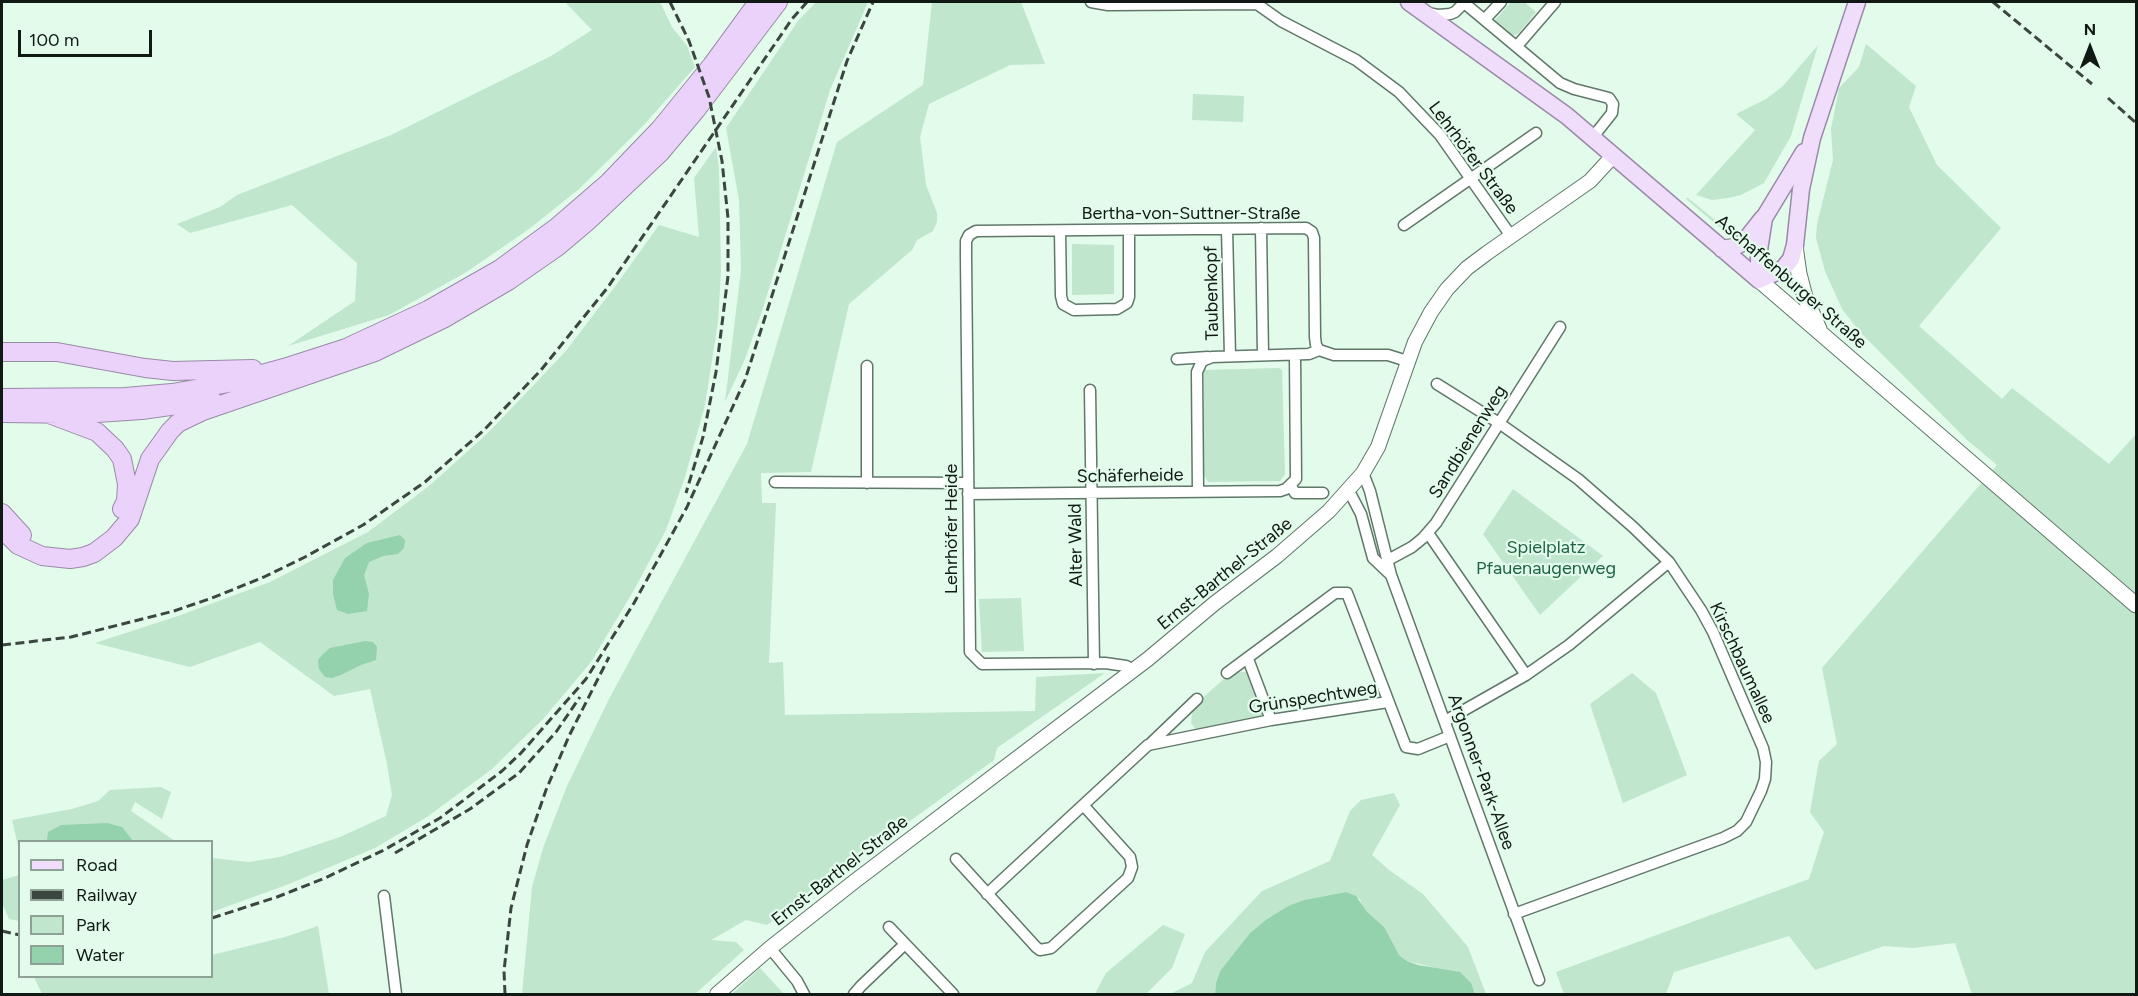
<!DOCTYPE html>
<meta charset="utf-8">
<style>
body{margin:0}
#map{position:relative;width:2138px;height:996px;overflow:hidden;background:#e2fbeb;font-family:Figtree,sans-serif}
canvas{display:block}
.frame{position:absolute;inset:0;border:3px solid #101914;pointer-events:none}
.legend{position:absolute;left:18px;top:840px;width:195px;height:138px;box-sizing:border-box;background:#e2fbeb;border:2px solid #8ea195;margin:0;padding:8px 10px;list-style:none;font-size:18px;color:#101914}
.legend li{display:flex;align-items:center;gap:12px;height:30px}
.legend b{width:30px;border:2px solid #8ea195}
.north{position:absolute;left:2060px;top:18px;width:60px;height:60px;-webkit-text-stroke:4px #e2fbeb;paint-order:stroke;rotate:0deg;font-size:16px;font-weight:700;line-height:24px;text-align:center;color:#101914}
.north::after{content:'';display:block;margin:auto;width:21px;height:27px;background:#101914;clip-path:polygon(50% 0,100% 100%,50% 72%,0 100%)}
.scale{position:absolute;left:18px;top:30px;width:134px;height:27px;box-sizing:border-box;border:3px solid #101914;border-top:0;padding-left:8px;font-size:18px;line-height:21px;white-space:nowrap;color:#101914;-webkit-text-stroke:4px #e2fbeb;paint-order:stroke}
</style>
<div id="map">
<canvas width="2138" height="996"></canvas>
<div class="frame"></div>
<ul class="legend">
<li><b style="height:8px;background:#efddfb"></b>Road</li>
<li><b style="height:8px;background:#3a463f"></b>Railway</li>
<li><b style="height:16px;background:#c0e6ce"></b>Park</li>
<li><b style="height:16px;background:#94d2ad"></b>Water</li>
</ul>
<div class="north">N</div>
<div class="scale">100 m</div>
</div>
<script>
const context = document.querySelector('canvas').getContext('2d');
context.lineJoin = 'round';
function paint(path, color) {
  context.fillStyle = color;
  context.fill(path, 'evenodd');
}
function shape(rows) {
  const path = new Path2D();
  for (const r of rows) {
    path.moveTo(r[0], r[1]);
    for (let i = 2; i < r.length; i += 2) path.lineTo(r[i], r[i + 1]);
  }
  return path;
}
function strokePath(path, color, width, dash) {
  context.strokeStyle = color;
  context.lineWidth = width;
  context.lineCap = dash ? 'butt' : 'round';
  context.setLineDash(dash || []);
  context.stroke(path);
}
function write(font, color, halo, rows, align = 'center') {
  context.font = font + ' Figtree,sans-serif';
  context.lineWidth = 4.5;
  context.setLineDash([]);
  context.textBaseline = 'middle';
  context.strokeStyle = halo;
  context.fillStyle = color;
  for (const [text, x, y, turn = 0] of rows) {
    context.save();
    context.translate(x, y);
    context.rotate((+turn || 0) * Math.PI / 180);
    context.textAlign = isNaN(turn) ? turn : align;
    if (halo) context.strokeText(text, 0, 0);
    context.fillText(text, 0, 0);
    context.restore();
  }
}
const green = shape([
 [565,2,660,2,672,27,687,46,695,67,643,126,579,189,529,229,465,273,389,315,288,346,355,301,357,263,292,205,190,233,177,224,220,207,237,195,391,135,551,56,592,30],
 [816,2,868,2,830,90,762,311,745,359,725,402,741,270,739,200,726,128,798,21],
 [932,2,1021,2,1045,64,1010,65,929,104,920,137,926,185,937,213,937,222,933,231,917,240,912,250,849,304,811,472,761,473,762,503,776,503,769,663,783,662,785,715,1035,711,1036,677,1105,673,997,748,994,760,767,925,746,920,711,940,736,942,744,950,695,994,522,994,532,887,543,848,567,786,610,697,747,444,837,142,923,85],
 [1511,2,1524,2,1536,12,1519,33,1515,35,1511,35,1494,21],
 [1866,44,1916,86,1909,107,1937,165,2001,228,1919,326,2002,399,2012,388,2109,464,2136,434,2136,994,1972,994,1955,943,1913,948,1884,946,1815,970,1789,936,1674,972,1666,994,1564,994,1556,972,1809,879,1824,832,1810,812,1819,761,1837,744,1822,668,1997,465,1967,440,1860,332,1842,309,1825,271,1816,238,1817,224,1833,160,1831,129,1839,88,1859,67],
 [1818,45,1791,136,1764,183,1741,195,1728,198,1712,200,1696,195,1755,130,1736,114,1766,99,1783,86],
 [1193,94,1244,96,1243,122,1192,120],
 [716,147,719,169,721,271,718,322,705,405,685,477,666,530,634,590,591,662,544,718,492,769,427,817,375,848,289,884,212,912,212,858,249,862,280,857,340,837,386,816,392,795,387,764,370,689,334,696,260,642,190,667,95,643,178,616,270,582,368,532,429,486,489,432,565,352,614,288,659,225,699,237,694,178],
 [1685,198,1688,198,1736,237,1731,237],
 [1072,244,1114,245,1114,294,1072,295],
 [1279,368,1282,370,1285,474,1280,481,1208,482,1204,475,1204,370],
 [1513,489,1603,556,1540,615,1483,534],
 [1021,598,1024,651,982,652,979,599],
 [1232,672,1247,672,1263,715,1260,718,1200,731,1196,730,1191,723,1193,706],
 [1632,673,1656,693,1687,775,1623,803,1590,704],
 [161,787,171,792,162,819,135,802,131,811,175,841,20,842,19,850,12,820,72,809,98,801,110,790],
 [1394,793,1400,805,1372,855,1389,870,1423,894,1468,947,1486,994,1475,994,1475,991,1432,967,1407,961,1399,955,1362,906,1360,899,1346,892,1304,900,1288,906,1250,933,1220,971,1216,983,1215,994,1170,994,1192,983,1205,952,1262,891,1330,861,1350,811,1361,800],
 [19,875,20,875,19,921,9,919,2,903,2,880],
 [1163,925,1185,934,1172,968,1146,994,1095,994,1106,973],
 [318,926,329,994,42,994,34,977,212,976,212,955,285,937],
 [760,968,784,994,732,994]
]);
const water = shape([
 [400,535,405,540,404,548,398,554,383,556,369,562,364,575,369,594,367,611,348,614,337,610,333,594,333,580,345,558,367,543],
 [365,641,373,642,377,647,376,660,361,665,341,675,332,678,325,677,319,669,318,660,323,654,330,648],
 [107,823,122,827,133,841,47,841,48,832,61,825],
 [1346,892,1356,896,1367,912,1384,927,1399,955,1407,961,1418,965,1460,972,1471,983,1475,994,1215,994,1216,983,1220,971,1250,933,1266,920,1288,906,1304,900]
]);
const minor = shape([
 [1091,2,1108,5,1258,4],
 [1254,2,1281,21,1356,60,1399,92,1440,135,1511,236],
 [1463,2,1560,83,1574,89,1609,98,1613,104,1612,113,1593,137],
 [1427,13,1438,15,1450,14,1455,12,1465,2],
 [1485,19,1501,2],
 [1517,46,1555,2],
 [1404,225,1536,133],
 [1261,228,1263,355],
 [1227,229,1230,356],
 [1060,231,1061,296,1063,304,1074,310,1117,309,1127,303,1129,297,1129,230],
 [1177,359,1208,357],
 [867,366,867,483],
 [1437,384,1499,423,1578,479,1633,527,1669,562,1701,610,1713,632,1763,748,1766,762,1765,779,1761,791,1746,822,1737,831,1723,838,1514,914],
 [1090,390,1094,664],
 [1363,473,1370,491,1391,575,1539,980],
 [775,482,968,483],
 [1291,486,1295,493,1323,493],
 [1349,491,1361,514,1373,558,1391,575],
 [1198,492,1197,372,1202,361,1212,357,1309,354,1319,350],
 [968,494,1280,491,1286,489,1296,479,1295,355],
 [1428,533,1526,675],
 [1388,560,1412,547,1423,538,1436,523,1560,327],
 [1248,659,1271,720],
 [1134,670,1126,666,1105,663,982,664,970,652,966,257,966,241,969,235,976,231,1306,228,1312,232,1314,238,1315,337,1316,345,1319,350,1334,355,1388,355,1407,361],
 [1227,673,1335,593,1347,593,1406,747,1418,749,1450,736],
 [1445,721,1526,675,1569,645,1669,562],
 [1149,745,1197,699],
 [956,859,1036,947,1040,950,1051,948,1128,878,1132,867,1130,857,1084,806],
 [987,894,1148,745,1271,720,1388,702],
 [384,896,396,994],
 [889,927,953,994],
 [770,948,797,981,804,994],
 [854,994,861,986,905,944]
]);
const tertiary = shape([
 [717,994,770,948,855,881,1148,659,1215,603,1277,556,1329,511,1363,473,1378,447,1415,342,1431,312,1447,289,1467,268,1487,253,1590,181,1613,156]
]);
const secondary = shape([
 [1795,246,1799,274,1805,297,1819,329],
 [1759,280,2136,605]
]);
const primary = shape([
 [1409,2,1567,116,1759,280],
 [1722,249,1734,247,1744,242,1763,218],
 [1759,280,1783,269,1791,259,1795,245,1801,189,1812,138,1857,2],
 [1759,280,1759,250,1764,218,1804,152]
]);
const trunk = shape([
 [2,352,57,352,145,368,173,371,253,369],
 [2,398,125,397,172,393,229,383,284,368,346,348,428,310,500,269,557,227,609,182,660,129,712,65,758,2],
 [2,413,82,414,142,410,212,400],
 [49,414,97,432,115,449,122,459,127,484,126,501,122,509],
 [2,513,22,535],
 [2,529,18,545,42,556,70,559,83,557,94,553,114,538,130,519,150,459,170,431,178,423,203,411,375,352,443,319,508,281,557,247,589,220,660,153,696,110,778,2]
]);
const rail = shape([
 [670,2,689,41,709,97,722,161,728,218,728,276,716,372,703,437,686,493],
 [1993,2,2092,84],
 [2108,98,2136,123],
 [2,645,71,637,174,611,212,598,264,577,305,557,363,525,425,482,484,430,541,370,608,287,792,19,807,2],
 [395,853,470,809,519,773,556,732,580,697],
 [212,918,277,897,325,878,384,850,440,818,502,771,521,753,586,679,634,603,687,507,745,380,847,61,873,2],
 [2,931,20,935],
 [505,994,504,971,511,908,527,845,546,790,569,736,609,657]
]);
const streetNames = [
 ["Lehrhöfer Straße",1473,158,53],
 ["Bertha-von-Suttner-Straße",1191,214],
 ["Aschaffenburger Straße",1791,282,41],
 ["Taubenkopf",1212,293,-91],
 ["Sandbienenweg",1468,442,-58],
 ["Schäferheide",1130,476,-1],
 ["Lehrhöfer Heide",952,529,-90],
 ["Alter Wald",1076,545,-91],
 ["Ernst-Barthel-Straße",1225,574,-39],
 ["Kirschbaumallee",1742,663,65],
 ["Grünspechtweg",1313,698,-9],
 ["Argonner-Park-Allee",1481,772,70],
 ["Ernst-Barthel-Straße",840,871,-38]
];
const parkNames = [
 ["Spielplatz",1546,548],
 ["Pfauenaugenweg",1546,569]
];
paint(green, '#c0e6ce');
paint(water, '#94d2ad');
strokePath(minor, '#607769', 13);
strokePath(tertiary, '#607769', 16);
strokePath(secondary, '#607769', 17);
strokePath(primary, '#9a8aa8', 19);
strokePath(trunk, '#9a8aa8', 20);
strokePath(minor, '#fff', 10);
strokePath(tertiary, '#fff', 14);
strokePath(secondary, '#fff', 15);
strokePath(primary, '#efddfb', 16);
strokePath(trunk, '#ead2fa', 18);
strokePath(rail, '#3a463f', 3, [9, 4.5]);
write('18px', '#101914', '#e2fbeb', streetNames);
write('18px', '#1e6441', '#e2fbeb', parkNames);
</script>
